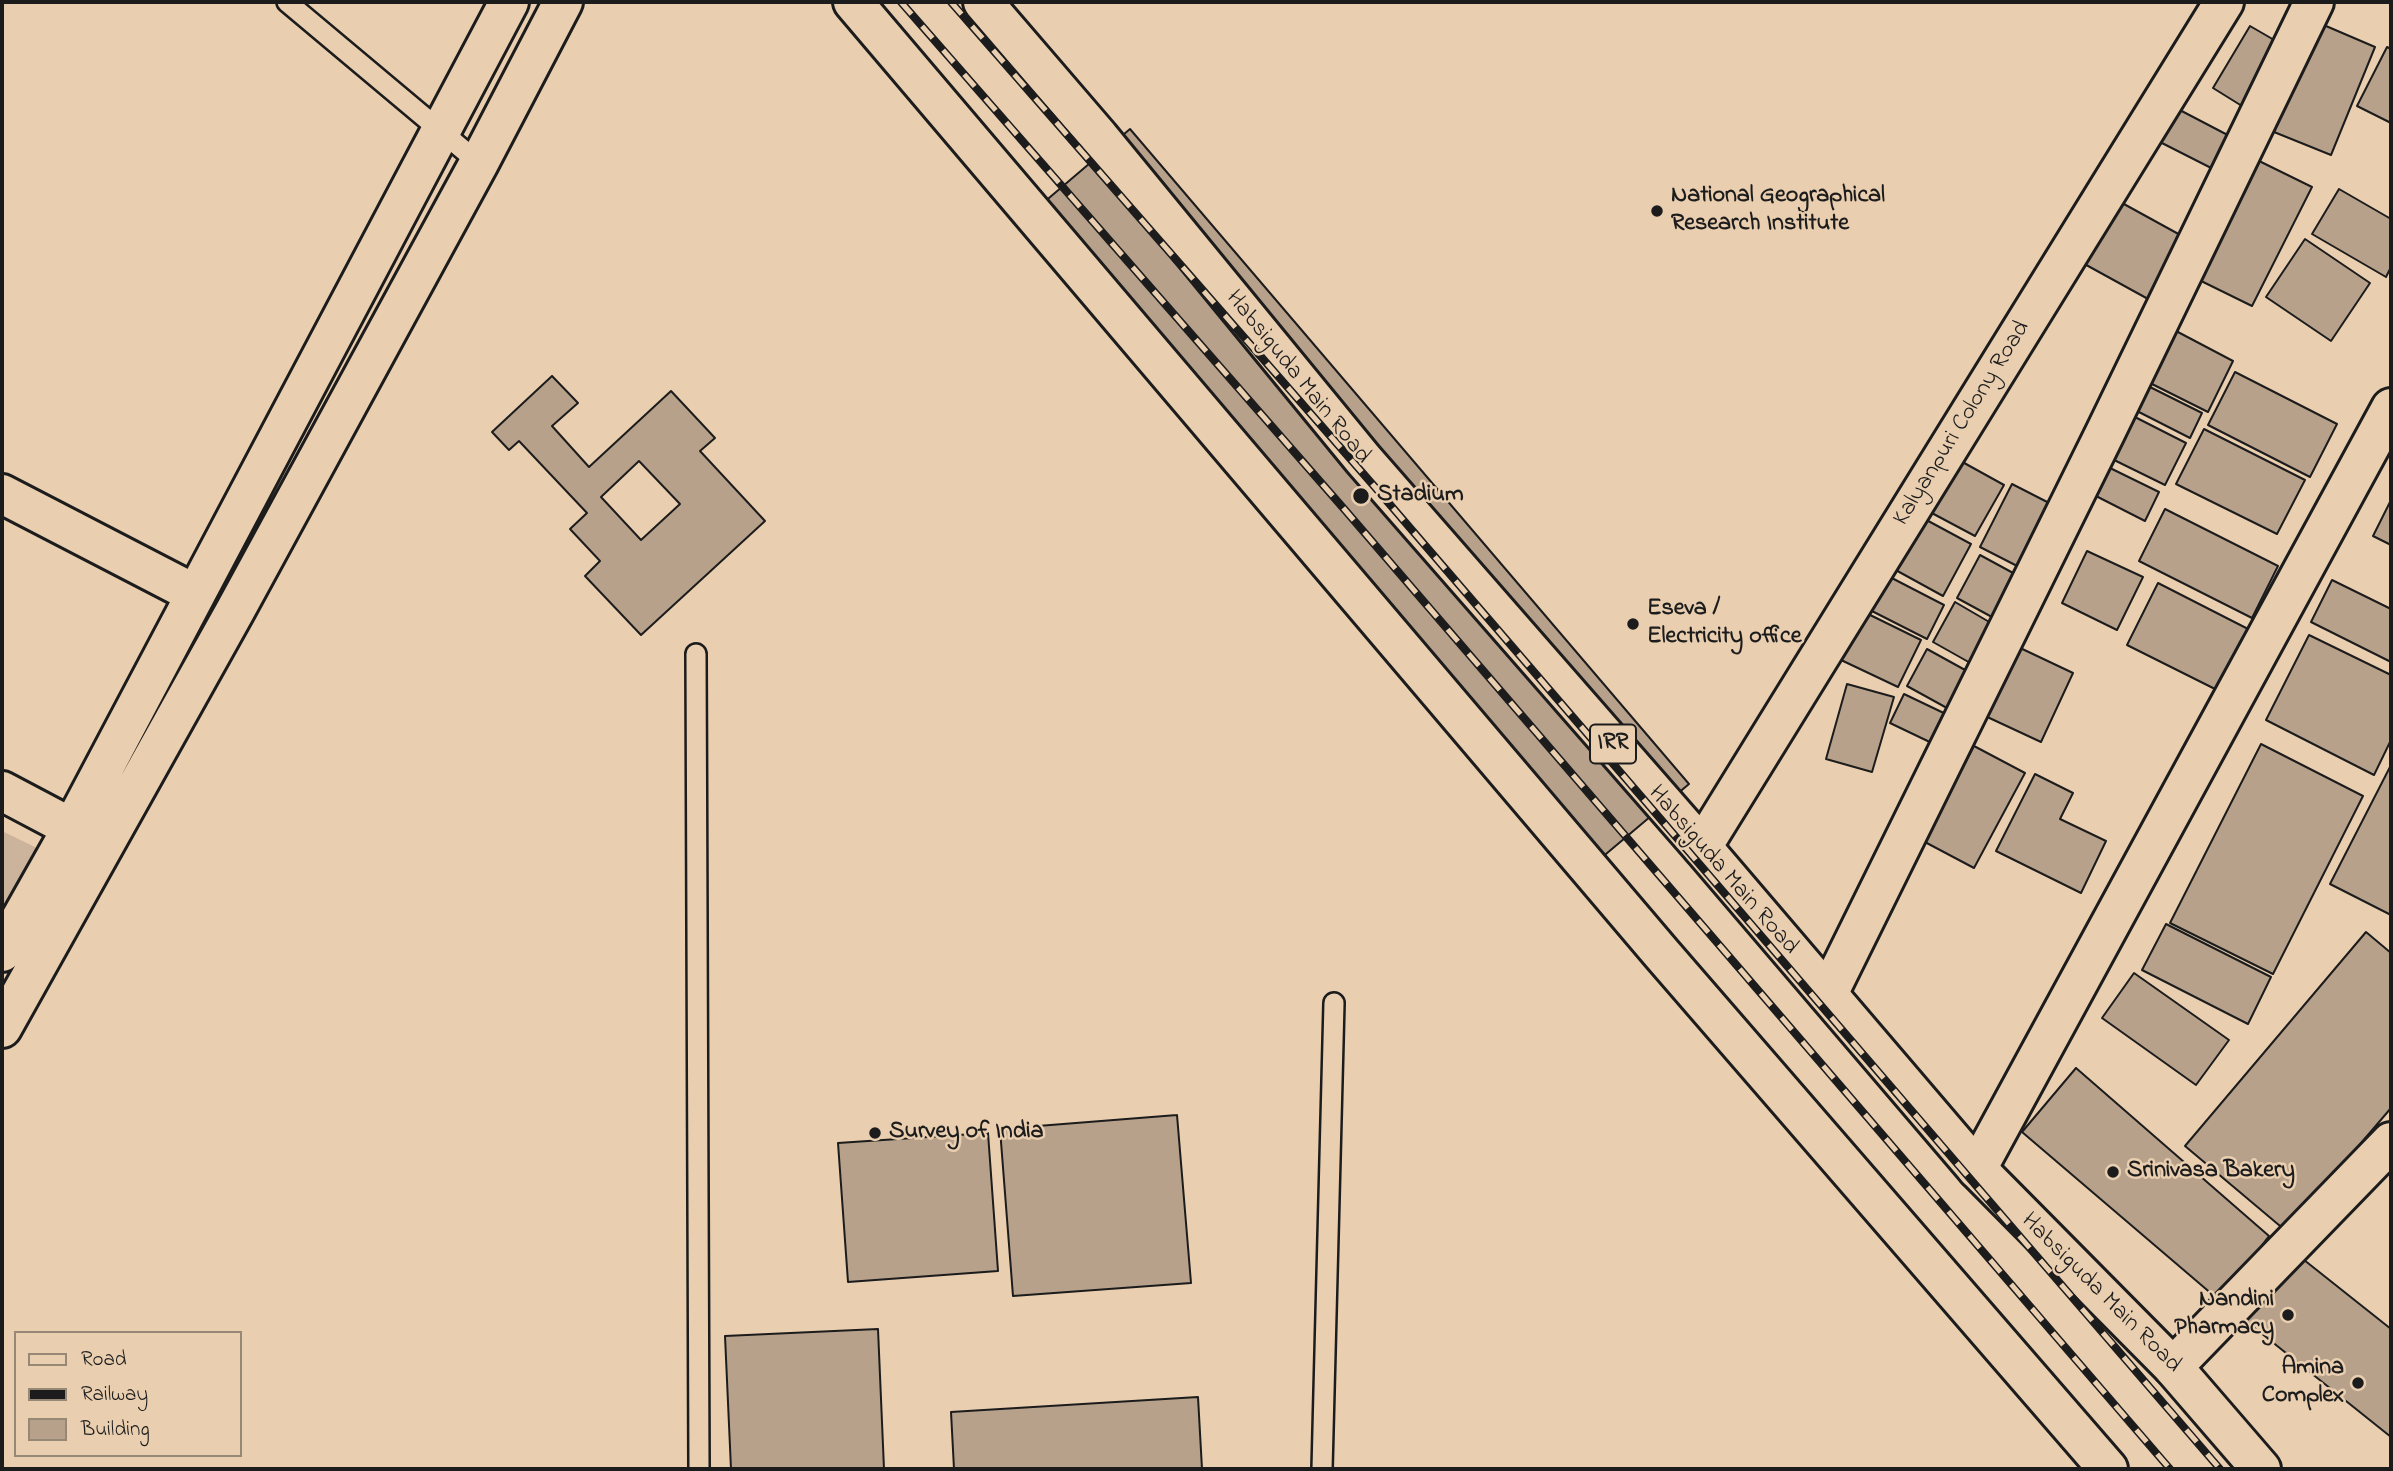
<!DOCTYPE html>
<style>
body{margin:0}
#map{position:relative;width:2393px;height:1471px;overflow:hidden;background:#e9ceb0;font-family:"Indie Flower",sans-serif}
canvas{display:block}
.frame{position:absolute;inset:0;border:4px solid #1c1c1c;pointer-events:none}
.legend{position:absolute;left:14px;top:1331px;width:228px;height:126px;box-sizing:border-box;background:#e9ceb0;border:2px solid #978775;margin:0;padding:9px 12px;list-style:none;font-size:21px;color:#1c1c1c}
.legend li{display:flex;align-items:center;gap:14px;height:35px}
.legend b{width:35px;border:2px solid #978775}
</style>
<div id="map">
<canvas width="2393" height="1471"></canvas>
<div class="frame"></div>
<ul class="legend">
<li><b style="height:9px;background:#e9ceb0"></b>Road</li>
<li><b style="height:9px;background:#1c1c1c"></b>Railway</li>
<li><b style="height:19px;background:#b7a18b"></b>Building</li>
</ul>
</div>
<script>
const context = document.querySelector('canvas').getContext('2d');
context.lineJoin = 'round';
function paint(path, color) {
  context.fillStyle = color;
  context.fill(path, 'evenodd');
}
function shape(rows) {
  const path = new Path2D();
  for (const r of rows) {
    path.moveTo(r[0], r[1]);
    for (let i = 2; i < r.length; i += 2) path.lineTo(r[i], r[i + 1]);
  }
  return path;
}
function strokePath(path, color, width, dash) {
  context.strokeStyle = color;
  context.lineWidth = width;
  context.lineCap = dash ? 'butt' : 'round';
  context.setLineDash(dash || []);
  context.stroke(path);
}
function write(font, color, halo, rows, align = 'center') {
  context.font = font + ' "Indie Flower",sans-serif';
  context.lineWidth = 5;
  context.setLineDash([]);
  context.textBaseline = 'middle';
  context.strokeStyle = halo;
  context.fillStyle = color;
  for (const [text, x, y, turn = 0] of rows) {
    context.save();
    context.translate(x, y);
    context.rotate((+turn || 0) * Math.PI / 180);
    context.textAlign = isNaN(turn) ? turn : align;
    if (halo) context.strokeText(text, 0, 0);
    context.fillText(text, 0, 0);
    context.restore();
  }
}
const green = shape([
 [2,831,43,851,2,921]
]);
const building = shape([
 [2319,23,2375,47,2331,155,2274,132,2319,23],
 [2250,26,2288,48,2250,111,2213,88,2250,26],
 [2387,47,2391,49,2391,123,2357,106,2387,47],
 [2174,107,2241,142,2223,174,2156,140,2174,107],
 [1130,129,1689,784,1587,870,1029,215,1130,129],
 [2253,158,2312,187,2252,306,2193,277,2253,158],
 [2339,189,2391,219,2391,267,2386,277,2312,234,2339,189],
 [2113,198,2193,242,2159,305,2079,261,2113,198],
 [2305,239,2370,283,2331,341,2266,297,2305,239],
 [2176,331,2233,361,2208,412,2150,383,2176,331],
 [2235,372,2337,424,2310,477,2208,425,2235,372],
 [552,376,578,403,552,426,589,467,671,391,715,438,700,451,765,521,641,635,585,576,600,561,570,529,587,513,519,441,509,450,492,432,552,376],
 [639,461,680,504,641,540,601,497,639,461],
 [2146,385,2202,413,2190,438,2133,409,2146,385],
 [2131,415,2186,443,2165,485,2110,458,2131,415],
 [2204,429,2305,480,2277,534,2176,484,2204,429],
 [1957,459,2004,485,1975,536,1928,511,1957,459],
 [2108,467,2159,492,2145,521,2094,495,2108,467],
 [2012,484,2057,507,2025,570,1980,547,2012,484],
 [2391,500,2391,545,2373,536,2391,500],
 [2165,509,2278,566,2252,618,2139,561,2165,509],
 [1919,516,1971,544,1943,596,1892,568,1919,516],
 [2087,551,2143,577,2117,630,2062,603,2087,551],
 [1980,555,2026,580,2003,623,1957,598,1980,555],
 [1884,574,1944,605,1927,639,1866,608,1884,574],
 [2332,580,2391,609,2391,662,2311,622,2332,580],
 [2158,583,2252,631,2221,692,2127,645,2158,583],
 [1955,602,2003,630,1981,669,1933,642,1955,602],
 [1864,612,1921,640,1898,687,1841,660,1864,612],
 [2309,635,2391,675,2391,740,2374,775,2266,720,2309,635],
 [2016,646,2073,673,2041,742,1983,715,2016,646],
 [1927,649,1976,676,1956,713,1907,686,1927,649],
 [1847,684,1894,697,1872,772,1826,759,1847,684],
 [1904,694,1950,716,1936,745,1890,723,1904,694],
 [2261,744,2363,796,2273,974,2170,923,2261,744],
 [1974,746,2025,773,1974,868,1923,841,1974,746],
 [2391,765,2391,915,2330,884,2391,765],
 [2035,774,2073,793,2060,819,2106,841,2081,893,1996,851,2035,774],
 [2166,924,2271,977,2248,1024,2142,970,2166,924],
 [2366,932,2391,953,2391,1108,2286,1231,2185,1146,2366,932],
 [2134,973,2229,1040,2196,1085,2102,1018,2134,973],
 [2076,1068,2269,1236,2220,1301,2022,1132,2076,1068],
 [1177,1115,1191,1283,1013,1296,1000,1129,1177,1115],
 [988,1133,998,1271,848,1282,838,1143,988,1133],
 [2294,1252,2391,1329,2391,1437,2241,1317,2294,1252],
 [878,1329,884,1469,731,1469,725,1336,878,1329],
 [1198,1397,1202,1469,954,1469,951,1412,1198,1397]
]);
const service = shape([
 [287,2,479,163],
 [696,654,699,1469],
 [1322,1469,1334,1003]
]);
const minor = shape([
 [2,494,195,594],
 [2,791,72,828],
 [1702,847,2224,2],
 [1828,994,2105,433,2314,2],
 [1977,1169,2391,408],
 [2173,1367,2391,1142]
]);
const tertiary = shape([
 [2,952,72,828,509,2],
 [2,1028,235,611,479,163,563,2]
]);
const primary = shape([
 [853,2,1662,954,2108,1469],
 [983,2,1099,137,1363,459,1702,847,1977,1169,2173,1367,2261,1469]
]);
const rail = shape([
 [901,2,1345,510,2170,1469],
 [951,2,1374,486,2220,1469]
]);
const markers = [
 [1657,211,7,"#1c1c1c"],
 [1361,496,9,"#1c1c1c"],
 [1633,624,7,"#1c1c1c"],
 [875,1133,7,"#1c1c1c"],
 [2113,1172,7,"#1c1c1c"],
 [2288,1315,7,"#1c1c1c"],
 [2358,1383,7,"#1c1c1c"]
];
const shields = [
 [1613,744,46]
];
const shieldNames = [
 ["IRR",1613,744]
];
const poiNames = [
 ["National Geographical",1671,197],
 ["Research Institute",1671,225],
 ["Stadium",1377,496],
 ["Eseva /",1647,610],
 ["Electricity office",1647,638],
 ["Survey of India",889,1133],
 ["Srinivasa Bakery",2127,1172],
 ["Nandini",2274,1301,"right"],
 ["Pharmacy",2274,1329,"right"],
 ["Amina",2344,1369,"right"],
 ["Complex",2344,1397,"right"]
];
const streetNames = [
 ["Habsiguda Main Road",1297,378,51],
 ["Kalyanpuri Colony Road",1963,424,-58],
 ["Habsiguda Main Road",1722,871,49],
 ["Habsiguda Main Road",2100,1294,45]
];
paint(green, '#cbb49b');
paint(building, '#b7a18b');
strokePath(building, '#1c1c1c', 2);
strokePath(service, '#1c1c1c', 24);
strokePath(minor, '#1c1c1c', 44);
strokePath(tertiary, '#1c1c1c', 44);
strokePath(primary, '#1c1c1c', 44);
strokePath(service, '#e9ceb0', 19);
strokePath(minor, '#e9ceb0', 38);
strokePath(tertiary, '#e9ceb0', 38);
strokePath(primary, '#e9ceb0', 38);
strokePath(rail, '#1c1c1c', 8);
strokePath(rail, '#e9ceb0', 5, [16]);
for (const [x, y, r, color] of markers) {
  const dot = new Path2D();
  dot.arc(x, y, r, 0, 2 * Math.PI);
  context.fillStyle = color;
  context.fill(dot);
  strokePath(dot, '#e9ceb0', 2.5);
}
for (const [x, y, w] of shields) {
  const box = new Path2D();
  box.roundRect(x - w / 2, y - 19.5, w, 39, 5);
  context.fillStyle = '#e9ceb0';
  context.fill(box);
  strokePath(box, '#1c1c1c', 2);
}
write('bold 23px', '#1c1c1c', null, shieldNames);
write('bold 24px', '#1c1c1c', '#e9ceb0', poiNames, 'left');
write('24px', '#1c1c1c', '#e9ceb0', streetNames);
</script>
